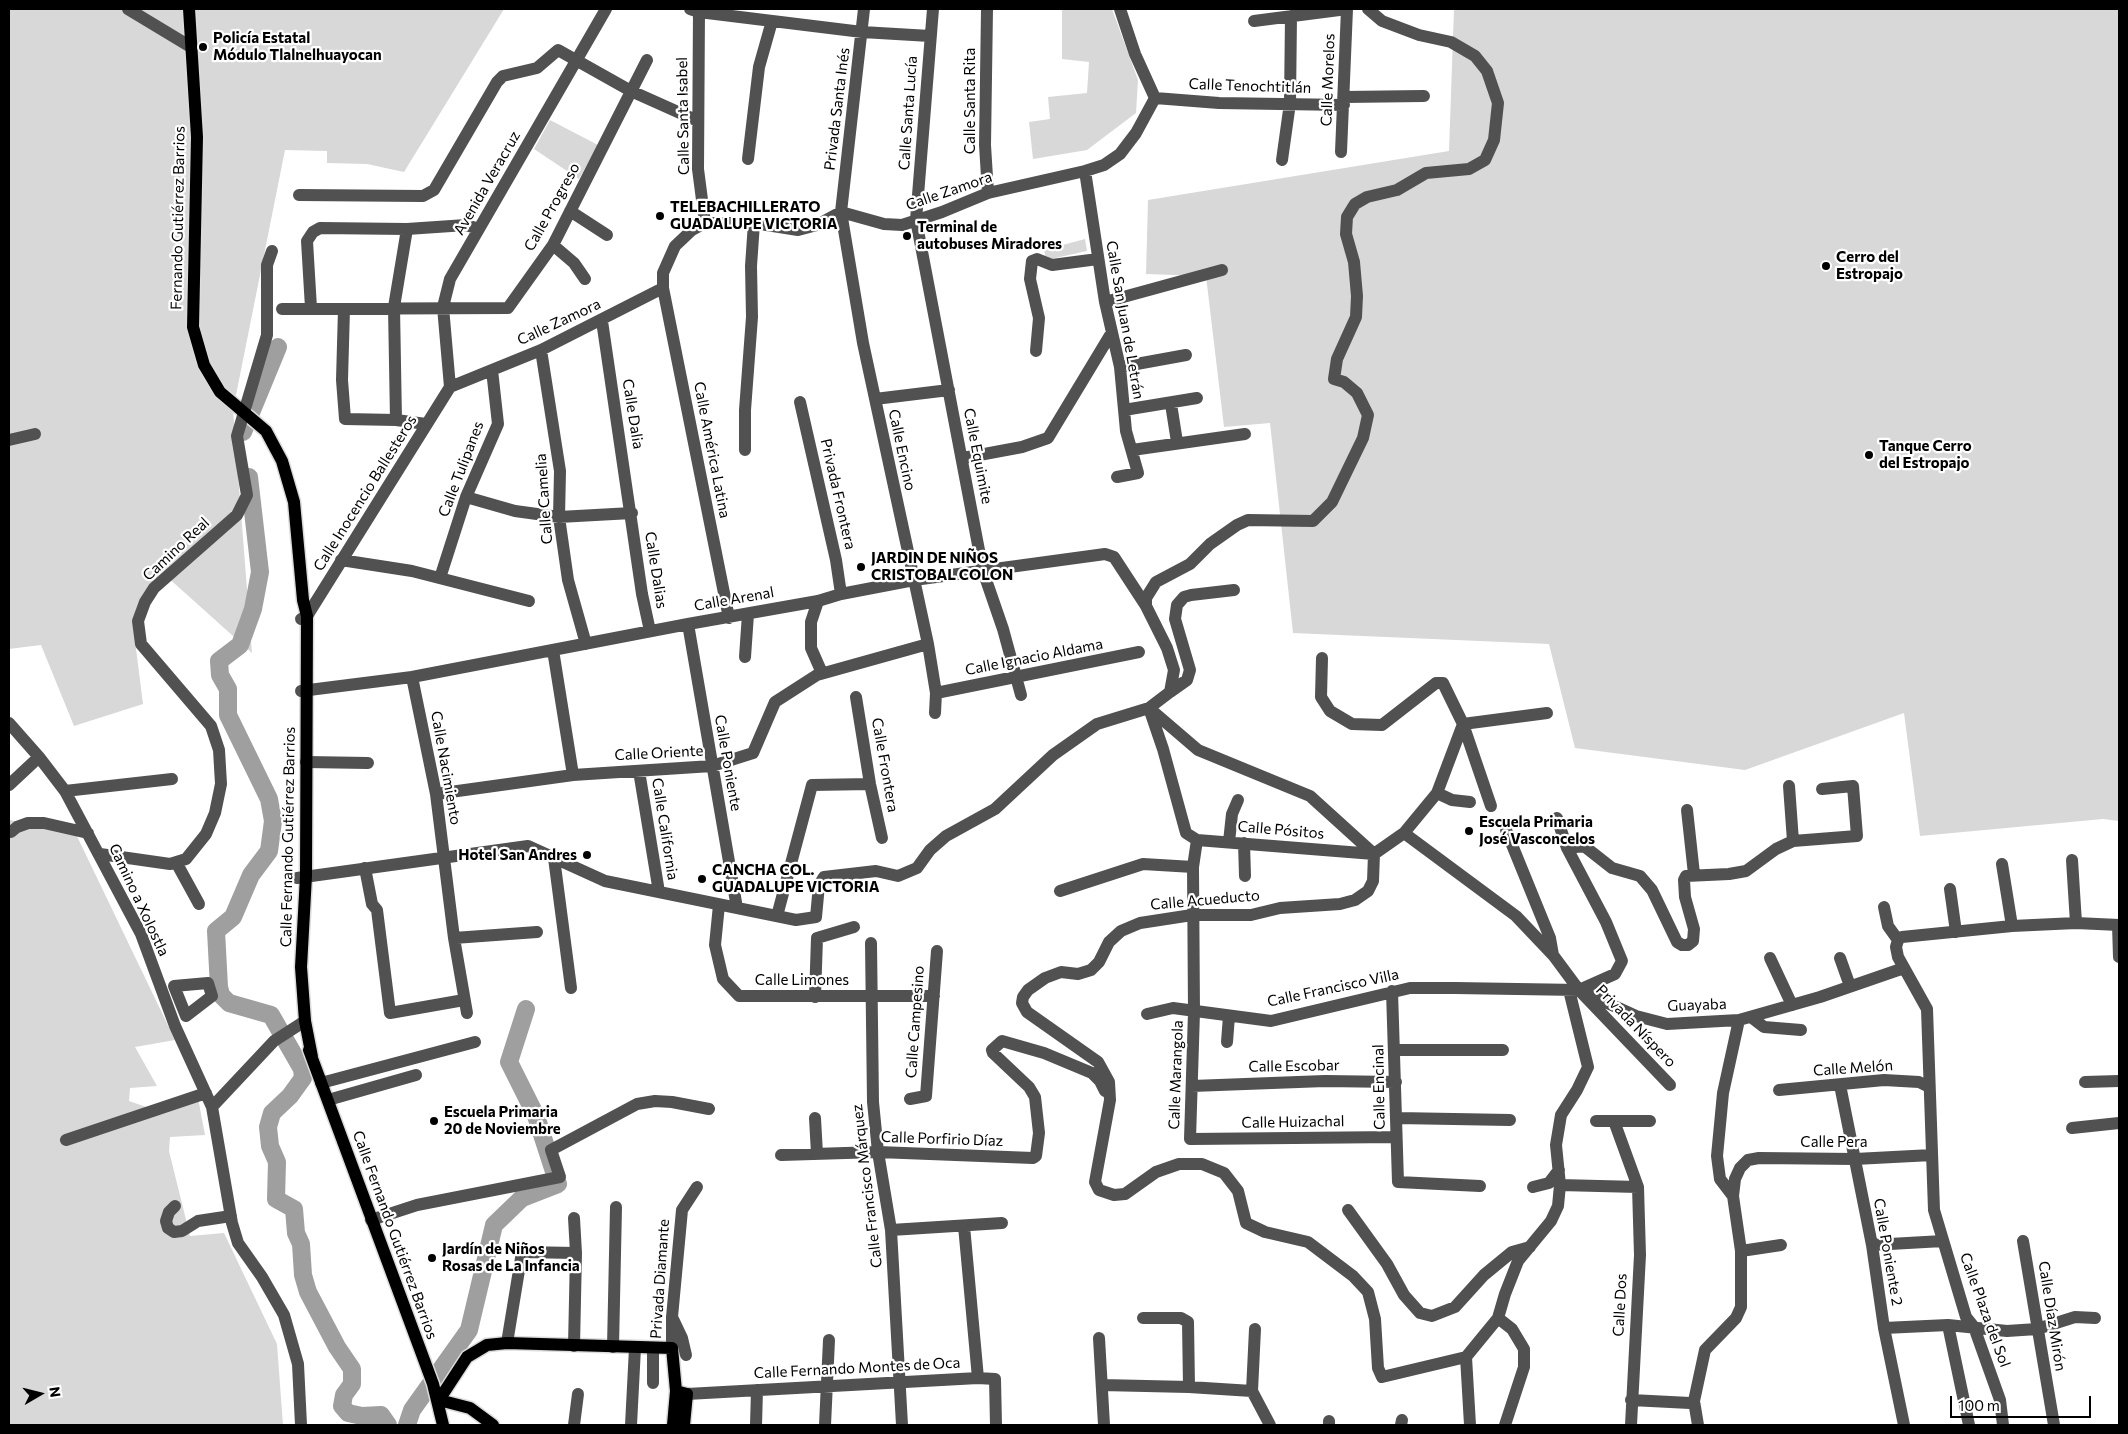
<!DOCTYPE html>
<meta charset="utf-8">
<style>
body{margin:0}
#map{position:relative;width:2128px;height:1434px;overflow:hidden;background:#fff;font-family:Commissioner,sans-serif}
canvas{display:block}
.frame{position:absolute;inset:0;border:10px solid #000;pointer-events:none}
.north{position:absolute;left:15px;top:1369px;width:50px;height:50px;-webkit-text-stroke:4px #fff;paint-order:stroke;rotate:82deg;font-size:14px;font-weight:700;line-height:20px;text-align:center;color:#000}
.north::after{content:'';display:block;margin:auto;width:18px;height:22px;background:#000;clip-path:polygon(50% 0,100% 100%,50% 72%,0 100%)}
.scale{position:absolute;left:1950px;top:1396px;width:141px;height:22px;box-sizing:border-box;border:2px solid #000;border-top:0;padding-left:6px;font-size:15px;line-height:18px;white-space:nowrap;color:#000;-webkit-text-stroke:4px #fff;paint-order:stroke}
</style>
<div id="map">
<canvas width="2128" height="1434"></canvas>
<div class="frame"></div>
<div class="north">N</div>
<div class="scale">100 m</div>
</div>
<script>
const context = document.querySelector('canvas').getContext('2d');
context.lineJoin = 'round';
function paint(path, color) {
  context.fillStyle = color;
  context.fill(path, 'evenodd');
}
function shape(rows) {
  const path = new Path2D();
  for (const r of rows) {
    path.moveTo(r[0], r[1]);
    for (let i = 2; i < r.length; i += 2) path.lineTo(r[i], r[i + 1]);
  }
  return path;
}
function strokePath(path, color, width, dash) {
  context.strokeStyle = color;
  context.lineWidth = width;
  context.lineCap = dash ? 'butt' : 'round';
  context.setLineDash(dash || []);
  context.stroke(path);
}
function write(font, color, halo, rows, align = 'center') {
  context.font = font + ' Commissioner,sans-serif';
  context.lineWidth = 4.5;
  context.setLineDash([]);
  context.textBaseline = 'middle';
  context.strokeStyle = halo;
  context.fillStyle = color;
  for (const [text, x, y, turn = 0] of rows) {
    context.save();
    context.translate(x, y);
    context.rotate((+turn || 0) * Math.PI / 180);
    context.textAlign = isNaN(turn) ? turn : align;
    if (halo) context.strokeText(text, 0, 0);
    context.fillText(text, 0, 0);
    context.restore();
  }
}
const green = shape([
 [9,9,504,9,404,172,367,164,327,163,327,151,285,150,233,410,252,653,165,575,133,625,143,704,74,726,41,645,9,649],
 [1062,9,1112,9,1138,80,1136,113,1087,150,1033,159,1029,122,1050,119,1048,97,1087,93,1089,62,1062,59],
 [1454,9,2119,9,2119,821,2103,819,1920,836,1904,713,1745,770,1575,748,1549,644,1293,633,1270,423,1224,427,1206,276,1146,274,1148,200,1449,151],
 [550,120,598,145,579,179,534,149],
 [1085,239,1087,251,1046,260,1044,250],
 [9,820,74,830,175,1040,135,1047,157,1086,130,1088,129,1101,152,1109,198,1098,205,1135,170,1137,169,1151,190,1236,224,1233,277,1344,283,1425,9,1425]
]);
const river = shape([
 [243,432,278,347],
 [249,477,260,572,253,609,240,645,219,661,220,675,228,689,228,715,269,799,273,821,269,851,251,875,233,917,216,931,219,987,221,995,229,1003,271,1015,302,1069,303,1078,290,1096,272,1113,268,1127,270,1146,277,1162,276,1199,294,1209,296,1233,301,1244,303,1275,308,1292,337,1347,352,1369,352,1384,344,1395,342,1406,348,1413,362,1416,381,1415,388,1425],
 [407,1425,412,1410,469,1330,494,1225,522,1198,558,1184,536,1116,509,1062,526,1009]
]);
const minor = shape([
 [128,9,191,47],
 [690,9,699,12,862,32,930,36],
 [699,9,698,169,705,223],
 [864,9,841,212,863,343,928,644,936,693,935,713],
 [933,9,916,220,983,571,1003,629,1021,695],
 [987,9,985,145,988,193],
 [1120,9,1135,54,1155,98],
 [1368,9,1382,21,1419,35,1451,42,1475,56,1487,71,1498,103,1494,140,1485,160,1469,169,1426,173,1397,190,1367,197,1355,204,1347,217,1346,234,1354,262,1357,296,1356,317,1337,359,1334,379,1344,382,1357,393,1368,415,1363,438,1332,502,1313,521,1248,520,1237,525,1210,544,1190,564,1156,582,1146,598,1146,606,1167,648,1174,670,1170,692,1149,708,1163,749,1186,833,1197,840,1374,854],
 [1254,21,1347,9],
 [1344,97,1424,96],
 [1155,98,1219,103,1344,105],
 [1341,152,1347,9],
 [748,159,759,67,772,21],
 [1282,160,1290,103,1291,16],
 [1085,171,1105,302,1120,367,1126,431,1138,473,1117,477],
 [299,195,423,196,434,190,497,82,503,76,537,68,558,50,631,91,698,121],
 [570,211,607,235],
 [553,245,574,263,585,279],
 [1105,302,1222,270],
 [311,308,307,241,313,232,320,228,407,229,466,225,479,229],
 [282,309,508,308,553,245,647,60],
 [344,309,342,380,345,419,396,420,426,424],
 [602,321,642,594,650,631],
 [541,350,560,471,559,517,568,580,586,644],
 [1036,351,1039,318,1030,279,1032,261,1037,259,1052,265,1098,259],
 [1120,367,1186,355],
 [450,387,443,307,450,279,606,9],
 [450,387,541,350,663,288],
 [875,399,949,390],
 [800,402,836,560,841,594],
 [1171,404,1177,442],
 [1124,410,1197,398],
 [396,420,394,307,407,229],
 [9,440,35,434],
 [745,450,745,410,752,317,751,266,754,223],
 [1132,450,1245,434],
 [963,458,1022,447,1048,438,1112,332],
 [466,497,515,511,559,517,632,513],
 [341,560,412,571,529,601],
 [440,578,466,497,498,424,492,370],
 [818,601,811,622,811,648,822,673],
 [729,618,663,288,663,273,675,246,692,230,705,223,754,223,798,230,817,225,841,212,884,224,902,225,942,212,988,193,1085,171,1104,165,1120,154,1136,133,1155,98],
 [301,619,307,616,450,387],
 [688,624,737,908],
 [553,650,573,775],
 [745,657,748,614],
 [1322,658,1321,697,1330,711,1352,724,1382,725,1436,683,1443,683,1463,724,1491,806],
 [412,677,436,794,454,938,467,1013],
 [301,691,412,677,688,624,818,601,841,594,914,580,1105,554,1114,557,1146,606],
 [1170,692,1187,680,1190,670,1175,619,1177,605,1184,597,1191,595,1234,590],
 [936,693,1139,652],
 [856,697,870,784,882,838],
 [9,723,39,757,65,791,141,934,175,1026,212,1107,232,1223,238,1243,262,1277,284,1315,298,1364,301,1425],
 [1463,724,1547,713],
 [306,762,368,763],
 [639,771,659,892],
 [9,785,39,757],
 [1789,786,1793,841],
 [65,791,172,779],
 [1437,793,1452,800,1470,802],
 [436,794,573,775,712,766,753,753,775,702,817,675,928,644],
 [1687,810,1694,874],
 [1557,818,1567,848,1606,922,1622,961,1615,974,1579,990],
 [1506,830,1550,938,1553,955],
 [11,832,17,827,28,823,44,823,88,833],
 [1404,833,1516,916,1553,955,1579,990,1670,1085],
 [1197,840,1193,867,1194,1012,1190,1139,1396,1137],
 [1229,842,1232,814,1238,800],
 [1244,843,1245,876],
 [1567,848,1584,846,1612,868,1640,876,1652,890,1677,942,1682,945,1688,945,1693,941,1694,929,1685,897,1684,880,1686,876,1729,874,1746,871,1776,849,1793,841,1857,836,1853,786,1822,789],
 [100,854,170,864,186,859,206,834,215,813,221,784,219,750,211,726,141,644,138,621,145,602,154,588,237,515,247,495,237,436,267,335,267,265,272,251],
 [1374,854,1373,881,1368,891,1355,900,1340,904,1280,908,1251,915,1192,915,1140,923,1121,931,1109,942,1099,962,1091,970,1078,974,1061,972,1045,978,1028,990,1023,997,1022,1003,1027,1012,1098,1062,1109,1082,1110,1100,1095,1182,1099,1190,1114,1195,1125,1194,1156,1172,1179,1164,1202,1164,1224,1173,1238,1191,1246,1223,1265,1232,1308,1242,1353,1276,1368,1292,1375,1319,1378,1368,1382,1377,1466,1357,1498,1318,1505,1294,1518,1261,1551,1221,1558,1206,1560,1185,1556,1145,1561,1115,1577,1090,1588,1067,1569,990],
 [1374,854,1404,833,1437,793,1463,724],
 [554,858,571,988],
 [2072,860,2076,923],
 [176,862,199,904],
 [2002,864,2012,926],
 [365,868,372,904,377,910,390,1013,464,1000],
 [297,878,528,846,605,881,796,920,816,917,819,885,824,877,876,871,898,876,917,868,930,850,946,836,995,809,1053,755,1097,724,1149,708,1198,750,1310,796,1374,854],
 [1950,889,1956,932],
 [1060,891,1143,864,1193,867],
 [719,905,715,945,723,979,739,996,934,996],
 [1884,907,1888,926,1898,940],
 [777,916,812,785,870,784],
 [2118,925,2119,957],
 [454,938,537,932],
 [1898,940,1896,947,1898,957,1927,1009,1934,1210,1966,1317,1974,1327,2000,1400,2003,1425],
 [1898,940,1902,937,2012,926,2076,923,2119,925],
 [871,943,873,1102,878,1152,891,1230,902,1425],
 [1770,958,1792,1005],
 [1840,958,1850,986],
 [208,983,212,996,186,1016,174,986,208,983],
 [1392,991,1398,1182,1480,1186],
 [815,997,817,938,854,927],
 [1147,1014,1173,1008,1271,1021,1410,988,1455,988,1579,990,1636,1016,1667,1024,1739,1020,1820,997,1904,968],
 [1751,1017,1764,1027,1801,1030],
 [1227,1042,1229,1016],
 [1394,1050,1503,1050],
 [2085,1082,2119,1081],
 [321,1083,475,1042],
 [1840,1085,1872,1245,1884,1328,1904,1425],
 [1192,1086,1325,1081,1396,1082],
 [1779,1090,1884,1080,1919,1082,1929,1087],
 [910,1099,926,1096,937,951],
 [328,1100,416,1075],
 [212,1107,274,1041,305,1021],
 [815,1118,817,1154],
 [1397,1118,1510,1120],
 [1596,1121,1650,1121],
 [1614,1121,1638,1187,1640,1255,1631,1425],
 [2072,1128,2119,1123],
 [66,1140,206,1093],
 [781,1155,878,1152,1033,1158,1036,1156,1039,1133,1035,1097,1029,1087,993,1053,992,1050,1002,1041,1044,1053,1092,1073,1100,1081,1105,1091],
 [1560,1185,1638,1187],
 [1533,1187,1549,1183,1559,1170],
 [1733,1196,1720,1179,1717,1156,1723,1093,1739,1020],
 [175,1206,169,1212,166,1221,168,1228,174,1232,182,1231,198,1221,231,1216],
 [1348,1210,1387,1264,1404,1295,1420,1313,1432,1316,1455,1307,1484,1275,1512,1252,1530,1247],
 [371,1220,417,1205,560,1177,551,1150,637,1104,655,1101,672,1102,709,1109],
 [964,1226,978,1378],
 [891,1230,1002,1223],
 [2023,1241,2054,1425],
 [1872,1245,1943,1241],
 [1741,1251,1781,1245],
 [1143,1318,1181,1318,1188,1322,1189,1387],
 [1498,1318,1512,1329,1524,1349,1524,1367,1505,1425],
 [673,1319,682,1338,686,1355],
 [1948,1325,1969,1425],
 [1884,1328,1948,1325,2007,1331,2037,1329,2075,1317,2095,1318],
 [1099,1338,1104,1425],
 [507,1343,522,1252,576,1253],
 [574,1346,576,1253,574,1218],
 [613,1347,616,1207],
 [672,1348,672,1317,682,1210,697,1187],
 [1466,1357,1470,1425],
 [653,1383,653,1348],
 [1102,1385,1189,1387,1252,1391],
 [1252,1391,1255,1329],
 [1252,1391,1270,1425],
 [687,1394,978,1378,995,1379,996,1425],
 [1631,1400,1690,1403,1694,1401],
 [1694,1401,1705,1350,1736,1318,1741,1307,1741,1251,1733,1196,1735,1179,1740,1168,1748,1160,1759,1158,1855,1159,1932,1155],
 [1694,1401,1698,1425],
 [574,1425,578,1394],
 [631,1425,635,1348],
 [756,1425,757,1390],
 [825,1425,829,1340],
 [1329,1425,1329,1421],
 [1401,1425,1402,1420]
]);
const major = shape([
 [189,9,197,137,193,327,204,365,220,392,266,431,282,461,294,502,303,600,307,616,306,876,301,967,305,1021,312,1057],
 [309,1050,433,1384,443,1425],
 [676,1391,687,1394,684,1425],
 [493,1425,470,1408,439,1400,467,1357,487,1345,507,1343,672,1348,676,1391,673,1425]
]);
const markers = [
 [203,47,5,"#000"],
 [660,216,5,"#000"],
 [907,236,5,"#000"],
 [1826,266,5,"#000"],
 [1869,455,5,"#000"],
 [861,567,5,"#000"],
 [1469,831,5,"#000"],
 [587,855,5,"#000"],
 [702,879,5,"#000"],
 [434,1121,5,"#000"],
 [432,1258,5,"#000"]
];
const poiNames = [
 ["Policía Estatal",213,38],
 ["Módulo Tlalnelhuayocan",213,55],
 ["TELEBACHILLERATO",670,207],
 ["GUADALUPE VICTORIA",670,224],
 ["Terminal de",917,227],
 ["autobuses Miradores",917,244],
 ["Cerro del",1836,257],
 ["Estropajo",1836,274],
 ["Tanque Cerro",1879,446],
 ["del Estropajo",1879,463],
 ["JARDIN DE NIÑOS",871,558],
 ["CRISTOBAL COLON",871,575],
 ["Escuela Primaria",1479,822],
 ["José Vasconcelos",1479,839],
 ["Hotel San Andres",577,855,"right"],
 ["CANCHA COL.",712,870],
 ["GUADALUPE VICTORIA",712,887],
 ["Escuela Primaria",444,1112],
 ["20 de Noviembre",444,1129],
 ["Jardín de Niños",442,1249],
 ["Rosas de La Infancia",442,1266]
];
const streetNames = [
 ["Calle Morelos",1328,80,-88],
 ["Calle Tenochtitlán",1250,86,2],
 ["Calle Santa Rita",970,101,-90],
 ["Privada Santa Inés",837,109,-83],
 ["Calle Santa Lucía",908,113,-86],
 ["Calle Santa Isabel",683,116,-91],
 ["Avenida Veracruz",487,183,-60],
 ["Calle Zamora",949,191,-19],
 ["Calle Progreso",552,207,-61],
 ["Fernando Gutiérrez Barrios",178,218,-89],
 ["Calle San Juan de Letrán",1125,320,80],
 ["Calle Zamora",559,322,-25],
 ["Calle Dalia",633,414,81],
 ["Calle América Latina",712,450,79],
 ["Calle Encino",902,450,78],
 ["Calle Equimite",978,456,79],
 ["Calle Tulipanes",461,469,-69],
 ["Calle Inocencio Ballesteros",365,493,-58],
 ["Privada Frontera",838,494,77],
 ["Calle Camelia",544,499,-94],
 ["Camino Real",176,549,-43],
 ["Calle Dalias",656,570,81],
 ["Calle Arenal",734,599,-10],
 ["Calle Ignacio Aldama",1034,657,-11],
 ["Calle Oriente",659,753,-3],
 ["Calle Poniente",728,763,80],
 ["Calle Frontera",885,765,80],
 ["Calle Nacimiento",446,768,80],
 ["Calle California",665,829,81],
 ["Calle Pósitos",1281,830,5],
 ["Calle Fernando Gutiérrez Barrios",288,837,-89],
 ["Camino a Xolostla",139,900,65],
 ["Calle Acueducto",1205,900,-5],
 ["Calle Limones",802,980],
 ["Calle Francisco Villa",1333,988,-12],
 ["Guayaba",1697,1005,-2],
 ["Calle Campesino",915,1022,-86],
 ["Privada Níspero",1636,1026,46],
 ["Calle Escobar",1294,1066,-1],
 ["Calle Melón",1853,1068,-4],
 ["Calle Marangola",1176,1075,-88],
 ["Calle Encinal",1379,1087,-91],
 ["Calle Huizachal",1293,1122,-1],
 ["Calle Porfirio Díaz",942,1139,2],
 ["Calle Pera",1834,1142],
 ["Calle Francisco Márquez",867,1186,-97],
 ["Calle Fernando Gutiérrez Barrios",395,1235,70],
 ["Calle Poniente 2",1888,1252,80],
 ["Privada Diamante",660,1279,-86],
 ["Calle Dos",1620,1305,-87],
 ["Calle Plaza del Sol",1985,1310,70],
 ["Calle Díaz Mirón",2052,1316,81],
 ["Calle Fernando Montes de Oca",857,1368,-3]
];
paint(green, '#d8d8d8');
strokePath(river, '#9f9f9f', 18);
strokePath(major, '#dbdbdb', 15);
strokePath(minor, '#515151', 12);
strokePath(major, '#000', 12);
for (const [x, y, r, color] of markers) {
  const dot = new Path2D();
  dot.arc(x, y, r, 0, 2 * Math.PI);
  context.fillStyle = color;
  context.fill(dot);
  strokePath(dot, '#fff', 2);
}
write('bold 15px', '#000', '#fff', poiNames, 'left');
write('15px', '#000', '#fff', streetNames);
</script>
